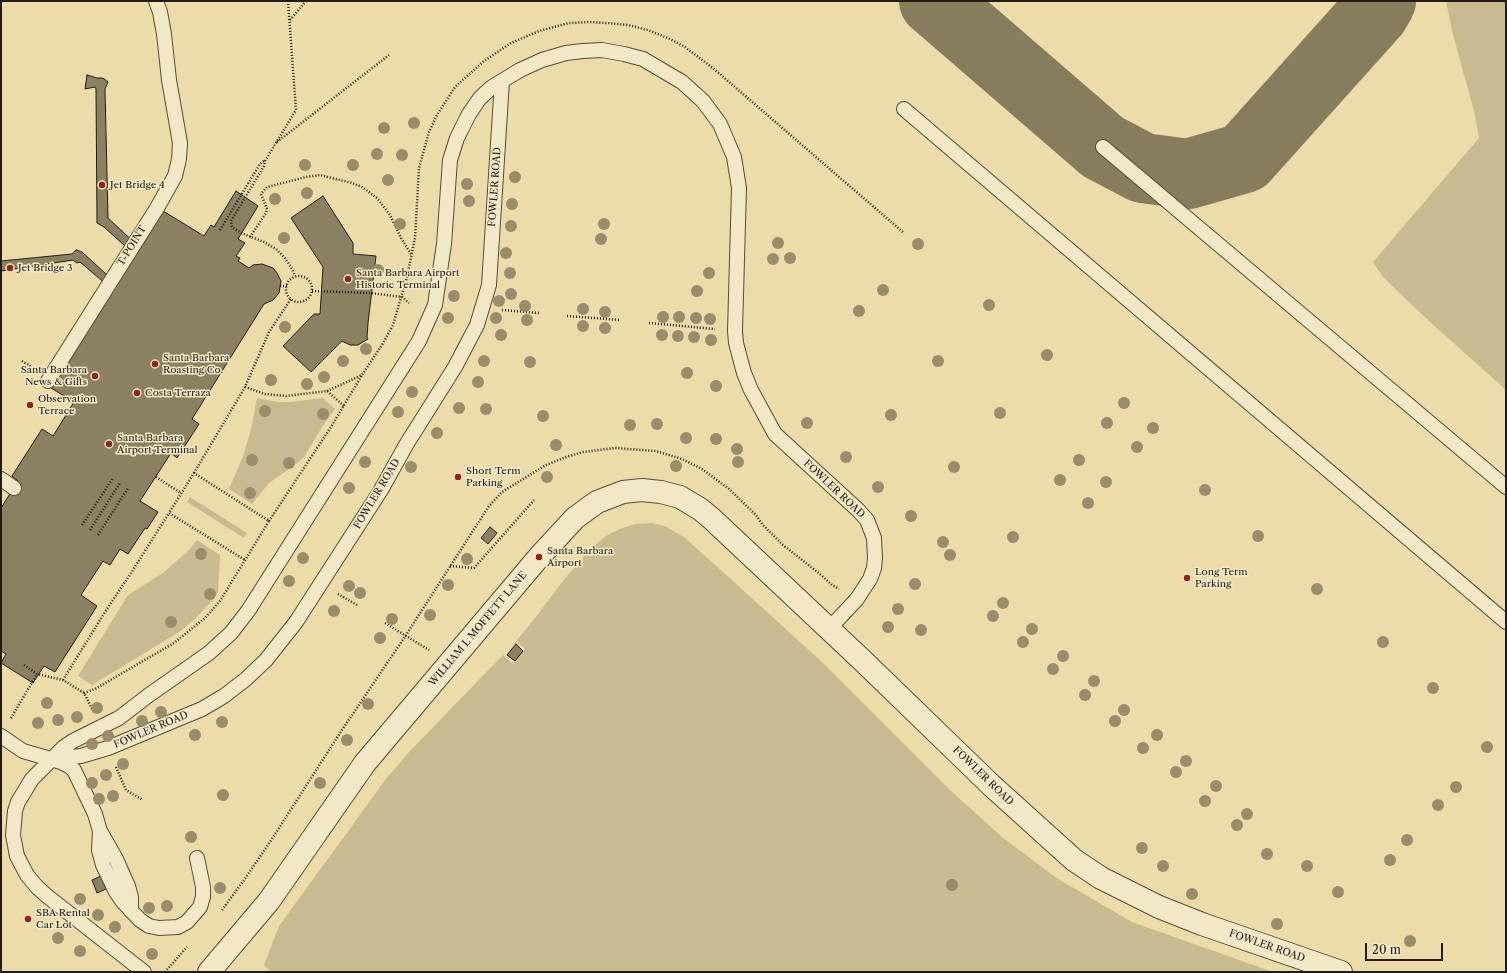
<!DOCTYPE html>
<style>
body{margin:0}
#map{position:relative;width:1507px;height:973px;overflow:hidden;background:#ebdcaa;font-family:"Libre Caslon Text",serif}
canvas{display:block}
.frame{position:absolute;inset:0;border:2px solid #241c13;pointer-events:none}
.scale{position:absolute;left:1365px;top:943px;width:78px;height:18px;box-sizing:border-box;border:2px solid #241c13;border-top:0;padding-left:5px;font-size:12px;line-height:14px;white-space:nowrap;color:#241c13;-webkit-text-stroke:3px #f2e8c8;paint-order:stroke}
</style>
<div id="map">
<canvas width="1507" height="973"></canvas>
<div class="frame"></div>
<div class="scale">20 m</div>
</div>
<script>
const context = document.querySelector('canvas').getContext('2d');
context.lineJoin = 'round';
function paint(path, color) {
  context.fillStyle = color;
  context.fill(path, 'evenodd');
}
function shape(rows) {
  const path = new Path2D();
  for (const r of rows) {
    if (r.length === 3) {
      path.moveTo(r[0] + r[2], r[1]);
      path.arc(r[0], r[1], r[2], 0, 2 * Math.PI);
      continue;
    }
    path.moveTo(r[0], r[1]);
    for (let i = 2; i < r.length; i += 2) path.lineTo(r[i], r[i + 1]);
  }
  return path;
}
function strokePath(path, color, width, dash) {
  context.strokeStyle = color;
  context.lineWidth = width;
  context.lineCap = dash ? 'butt' : 'round';
  context.setLineDash(dash || []);
  context.stroke(path);
}
function write(font, color, halo, rows, align = 'center') {
  context.font = font + ' "Libre Caslon Text",serif';
  context.lineWidth = 3;
  context.setLineDash([]);
  context.textBaseline = 'middle';
  context.strokeStyle = halo;
  context.fillStyle = color;
  for (const [text, x, y, turn = 0] of rows) {
    context.save();
    context.translate(x, y);
    context.rotate((+turn || 0) * Math.PI / 180);
    context.textAlign = isNaN(turn) ? turn : align;
    if (halo) context.strokeText(text, 0, 0);
    context.fillText(text, 0, 0);
    context.restore();
  }
}
const green = shape([
 [1446,1,1506,1,1506,390,1418,311,1383,277,1373,262,1479,138,1474,111,1452,31],
 [257,398,278,402,290,402,323,398,335,409,324,424,304,457,296,464,269,483,252,504,229,489,244,454,252,425],
 [190,497,247,533,244,538,187,502],
 [652,523,667,527,685,538,702,553,821,661,951,791,1002,837,1058,879,1132,922,1273,972,271,972,264,965,279,926,386,779,409,752,503,655,512,663,515,661,525,649,516,641,539,613,566,577,590,550,606,536,620,529,635,524],
 [197,540,220,555,218,592,212,601,195,619,179,632,92,685,78,676,128,595,163,573,188,551]
]);
const taxiway = shape([
 [934,1,1103,147,1143,168,1188,174,1244,158,1374,13,1381,1]
]);
const building = shape([
 [87,75,97,78,103,78,108,82,105,89,108,218,140,248,135,255,104,227,97,223,96,89,95,87,85,89,87,75],
 [236,191,258,206,238,239,245,243,236,256,240,258,238,261,249,268,253,265,262,264,273,268,277,273,281,281,279,293,273,300,264,304,192,419,199,424,177,458,171,453,140,501,158,512,147,529,145,528,128,554,120,549,110,565,103,561,81,595,97,606,55,672,44,666,33,683,1,663,6,654,1,651,1,508,18,481,12,476,42,429,53,436,74,402,51,388,163,211,204,236,211,225,214,227,236,191],
 [323,196,353,243,353,254,376,256,368,323,367,337,368,339,358,345,350,345,342,341,311,372,283,346,314,314,320,314,323,267,291,218,323,196],
 [76,250,82,252,117,284,113,290,80,262,77,263,73,260,1,271,1,261,72,254,76,250],
 [490,527,497,533,488,544,481,538,490,527],
 [516,644,523,651,515,661,507,655,516,644],
 [101,876,106,889,97,893,92,880,101,876]
]);
const path = shape([
 [288,1,296,110,265,161,264,166,231,221,232,227,241,233,264,242,276,249,284,257,291,267,295,276],
 [290,20,306,1],
 [277,142,389,55],
 [220,230,260,164,264,161],
 [250,237,266,213,267,209,261,194,267,187,306,177,320,175,352,183,362,187,377,198,390,215,401,238,411,254],
 [299,289,13],
 [280,286,287,286],
 [312,291,371,293,402,297,409,303],
 [502,310,539,313],
 [567,316,620,320],
 [649,323,715,329],
 [22,361,32,367],
 [245,387,265,394,286,396,327,391,344,406],
 [327,391,362,375,382,345,393,325,407,277,415,238,419,168,429,132,437,115,455,87,484,61,511,43,539,31,569,23,589,22,607,23,628,25,648,30,670,39,685,47,714,69,904,233],
 [194,473,245,387,269,332,291,299],
 [156,477,181,493],
 [269,521,331,427,362,375],
 [82,525,113,478],
 [90,530,120,483],
 [98,535,128,488],
 [450,566,474,568,534,500],
 [338,594,357,605],
 [385,623,429,650],
 [24,665,37,674,63,680,84,693,92,709],
 [63,680,105,612,131,573,169,513],
 [84,693,95,689,174,643,205,618,220,601,269,521,194,473,169,513,245,560],
 [11,718,37,674],
 [116,767,126,790,143,800],
 [222,910,244,880,272,839,340,733,406,635,489,506,502,492,546,465,566,457,583,452,615,448,656,451,682,459,702,469,729,489,756,515,762,524,783,545,820,574,832,585,839,589],
 [165,972,187,947]
]);
const service = shape([
 [904,109,1506,622],
 [1103,147,1506,487],
 [48,381,157,208,175,176,179,159,180,143,169,80,164,34,160,12,156,1],
 [1,479,14,488],
 [1,736,23,751,61,762,69,766,74,770,95,814,100,831,116,859,128,886,131,897,131,911],
 [50,759,81,756,108,748,202,709,224,696,246,679,266,660,296,622,381,490,406,445,455,367,477,325,489,285,502,81],
 [100,831,99,850,103,865,116,892,123,902,140,920,149,926,159,928,178,927,187,922,200,907,203,897,203,887,197,858],
 [144,972,47,896,37,887,27,875,17,856,13,835,15,811,18,802,32,779,64,747,73,741,119,718,149,695,209,653,231,633,248,611,419,341,435,305,444,244,450,160,457,138,469,114,480,98,492,87,520,70,542,60,566,53,583,51,602,50,624,54,643,59,682,82,703,101,720,124,734,157,739,188,735,331,736,343,744,373,751,390,775,434,858,510,867,520,874,538,875,558,874,568,870,579,857,599,829,629]
]);
const tertiary = shape([
 [209,972,269,901,365,763,539,557,575,518,597,502,623,492,642,490,661,492,680,497,700,509,711,518,862,660,991,785,1074,860,1101,878,1159,907,1202,924,1341,972]
]);
const trees = [
 [414,123],
 [384,128],
 [377,154],
 [402,155],
 [305,165],
 [353,165],
 [515,177],
 [388,180],
 [467,184],
 [307,193],
 [275,199],
 [469,201],
 [512,204],
 [400,224],
 [604,224],
 [511,226],
 [284,238],
 [601,239],
 [778,243],
 [918,244],
 [506,253],
 [790,258],
 [773,259],
 [378,270],
 [510,273],
 [709,273],
 [883,290],
 [697,291],
 [511,294],
 [454,296],
 [499,301],
 [989,305],
 [525,306],
 [583,309],
 [859,311],
 [605,312],
 [663,317],
 [679,317],
 [448,318],
 [496,318],
 [696,318],
 [710,319],
 [527,320],
 [583,326],
 [285,327],
 [605,328],
 [501,335],
 [662,335],
 [678,336],
 [694,337],
 [711,340],
 [366,349],
 [1047,355],
 [343,361],
 [484,361],
 [938,361],
 [530,362],
 [687,373],
 [324,377],
 [271,380],
 [478,382],
 [307,384],
 [716,386],
 [412,392],
 [1124,403],
 [459,408],
 [486,409],
 [265,411],
 [398,412],
 [1000,413],
 [323,414],
 [891,415],
 [543,416],
 [807,423],
 [1107,423],
 [657,424],
 [630,425],
 [1153,428],
 [437,433],
 [686,438],
 [716,439],
 [556,445],
 [1137,447],
 [737,449],
 [846,457],
 [252,460],
 [1079,460],
 [365,462],
 [738,462],
 [289,463],
 [676,466],
 [411,467],
 [954,467],
 [547,477],
 [1060,480],
 [1106,482],
 [878,487],
 [349,488],
 [1205,490],
 [250,493],
 [1088,503],
 [911,516],
 [1258,536],
 [1013,537],
 [943,542],
 [201,554],
 [950,555],
 [303,558],
 [467,559],
 [289,581],
 [915,584],
 [448,585],
 [349,586],
 [1317,589],
 [360,593],
 [210,594],
 [1003,603],
 [898,609],
 [334,611],
 [430,615],
 [993,616],
 [392,619],
 [171,622],
 [888,627],
 [1032,629],
 [921,630],
 [380,638],
 [1023,642],
 [1383,642],
 [1063,656],
 [1053,669],
 [1094,681],
 [1433,688],
 [1085,695],
 [47,703],
 [368,704],
 [97,708],
 [1124,710],
 [161,712],
 [77,717],
 [58,720],
 [142,721],
 [1115,721],
 [222,722],
 [38,723],
 [195,735],
 [1157,735],
 [108,736],
 [347,740],
 [92,744],
 [1487,747],
 [1143,748],
 [1186,761],
 [123,764],
 [1176,772],
 [106,775],
 [92,783],
 [320,783],
 [1216,786],
 [1456,787],
 [223,795],
 [113,796],
 [99,799],
 [1205,801],
 [1438,805],
 [1247,814],
 [1237,825],
 [191,837],
 [1407,840],
 [1142,848],
 [1267,854],
 [1390,860],
 [1163,866],
 [1307,866],
 [952,885],
 [220,888],
 [1338,892],
 [1192,894],
 [80,899],
 [167,906],
 [149,908],
 [98,915],
 [1277,924],
 [115,927],
 [58,938],
 [1410,941],
 [80,951],
 [152,954]
];
const markers = [
 [102,185,4,"#8f2418"],
 [10,268,4,"#8f2418"],
 [348,279,4,"#8f2418"],
 [155,364,4,"#8f2418"],
 [95,376,4,"#8f2418"],
 [137,393,4,"#8f2418"],
 [30,405,4,"#8f2418"],
 [109,444,4,"#8f2418"],
 [458,477,4,"#8f2418"],
 [539,557,4,"#8f2418"],
 [1187,578,4,"#8f2418"],
 [28,919,4,"#8f2418"]
];
const poiNames = [
 ["Jet Bridge 4",110,185],
 ["Jet Bridge 3",18,268],
 ["Santa Barbara Airport",356,273],
 ["Historic Terminal",356,285],
 ["Santa Barbara",163,358],
 ["Roasting Co.",163,370],
 ["Santa Barbara",87,370,"right"],
 ["News & Gifts",87,382,"right"],
 ["Costa Terraza",145,393],
 ["Observation",38,399],
 ["Terrace",38,411],
 ["Santa Barbara",117,438],
 ["Airport Terminal",117,450],
 ["Short Term",466,471],
 ["Parking",466,483],
 ["Santa Barbara",547,551],
 ["Airport",547,563],
 ["Long Term",1195,572],
 ["Parking",1195,584],
 ["SBA Rental",36,913],
 ["Car Lot",36,925]
];
const streetNames = [
 ["FOWLER ROAD",495,187,-86],
 ["T-POINT",132,246,-58],
 ["FOWLER ROAD",834,489,43],
 ["FOWLER ROAD",377,494,-59],
 ["WILLIAM L MOFFETT LANE",478,629,-50],
 ["FOWLER ROAD",151,730,-23],
 ["FOWLER ROAD",983,776,44],
 ["FOWLER ROAD",1267,946,19]
];
paint(green, '#c9bb90');
strokePath(taxiway, '#887c5e', 70);
paint(building, '#8b8062');
strokePath(building, '#241c13', 1);
strokePath(service, '#564c39', 16);
strokePath(tertiary, '#564c39', 24);
strokePath(path, '#241c13', 2.5, [1, 2]);
strokePath(service, '#f2e8c8', 14);
strokePath(tertiary, '#f2e8c8', 22);
context.fillStyle = '#998d6b';
for (const [x, y] of trees) {
  context.beginPath();
  context.arc(x, y, 6, 0, 2 * Math.PI);
  context.fill();
}
for (const [x, y, r, color] of markers) {
  const dot = new Path2D();
  dot.arc(x, y, r, 0, 2 * Math.PI);
  context.fillStyle = color;
  context.fill(dot);
  strokePath(dot, '#f2e8c8', 1.5);
}
write('10px', '#241c13', '#f2e8c8', poiNames, 'left');
write('10px', '#241c13', '#f2e8c8', streetNames);
</script>
